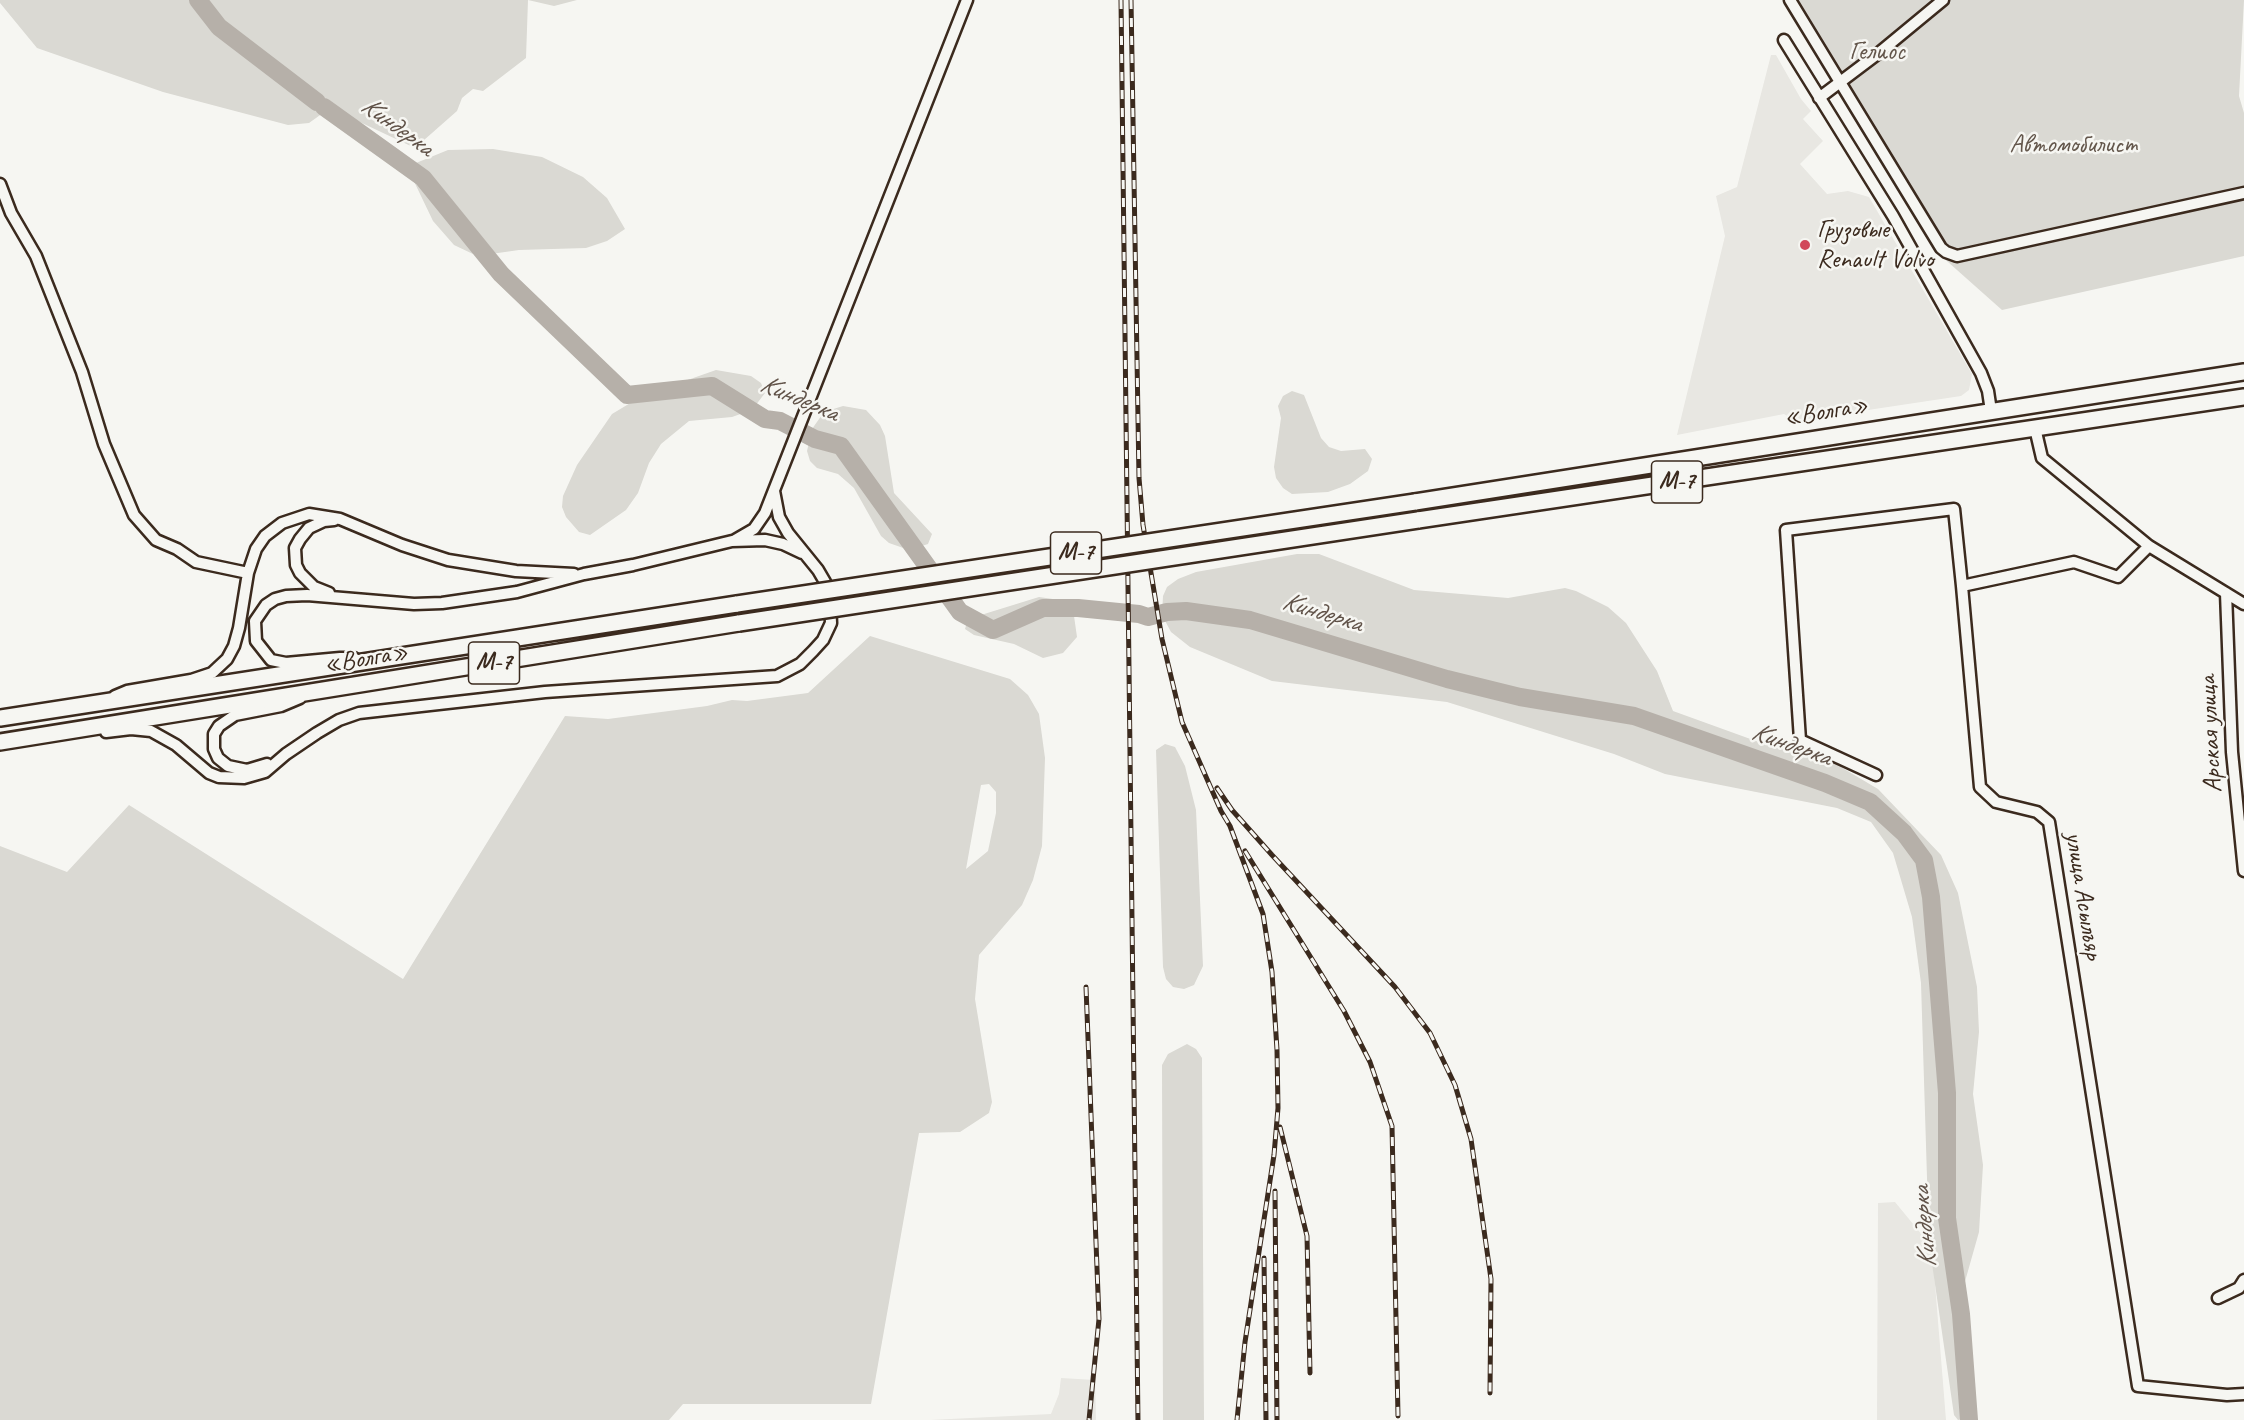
<!DOCTYPE html>
<meta charset="utf-8">
<style>
body{margin:0}
canvas{display:block;background:#f6f6f2}
</style>
<canvas width="2244" height="1420"></canvas>
<script>
const context = document.querySelector('canvas').getContext('2d');
context.lineJoin = 'round';
function paint(path, color) {
  context.fillStyle = color;
  context.fill(path, 'evenodd');
}
function shape(rows) {
  const path = new Path2D();
  for (const r of rows) {
    path.moveTo(r[0], r[1]);
    for (let i = 2; i < r.length; i += 2) path.lineTo(r[i], r[i + 1]);
  }
  return path;
}
function strokePath(path, color, width, dash) {
  context.strokeStyle = color;
  context.lineWidth = width;
  context.lineCap = dash ? 'butt' : 'round';
  context.setLineDash(dash || []);
  context.stroke(path);
}
function write(font, color, halo, rows, align = 'center') {
  context.font = font + ' Caveat,sans-serif';
  context.lineWidth = 5;
  context.setLineDash([]);
  context.textBaseline = 'middle';
  context.strokeStyle = halo;
  context.fillStyle = color;
  for (const [text, x, y, turn = 0] of rows) {
    context.save();
    context.translate(x, y);
    context.rotate((+turn || 0) * Math.PI / 180);
    context.textAlign = isNaN(turn) ? turn : align;
    if (halo) context.strokeText(text, 0, 0);
    context.fillText(text, 0, 0);
    context.restore();
  }
}
const built = shape([
 [1771,55,1776,55,1801,99,1811,111,1803,119,1823,141,1800,164,1827,194,1848,191,1869,197,1972,374,1969,390,1961,396,1795,421,1784,414,1677,435,1725,236,1716,196,1737,187],
 [1895,1202,1932,1247,1946,1420,1877,1420,1878,1203],
 [1061,1378,1095,1380,1096,1420,930,1420,1051,1414,1059,1394]
]);
const green = shape([
 [0,0,577,0,554,6,528,0,526,58,483,91,473,89,462,98,457,111,415,148,330,108,309,123,288,125,163,92,37,48,0,3],
 [1786,0,2244,0,2239,96,2244,113,2244,256,2002,310,1939,254,1862,132],
 [493,149,542,157,583,177,607,198,625,229,607,241,586,248,519,250,484,255,473,254,454,245,433,221,409,171,416,163,448,150],
 [716,370,751,376,761,383,765,393,752,410,732,417,689,421,661,444,649,463,638,493,626,510,590,535,579,532,566,517,562,507,563,496,577,465,612,414,642,396],
 [1292,391,1304,395,1321,438,1329,447,1341,451,1365,449,1372,459,1368,471,1350,484,1328,492,1292,494,1283,488,1276,478,1274,467,1281,418,1278,406,1283,396],
 [843,406,866,410,880,425,885,436,894,493,932,534,928,544,909,550,889,543,881,536,854,488,838,474,817,468,810,461,807,451,812,429,824,412],
 [1297,554,1319,554,1414,590,1508,598,1565,588,1576,591,1608,607,1626,623,1657,671,1673,711,1767,745,1803,750,1834,763,1878,789,1941,855,1958,893,1977,987,1979,1032,1973,1094,1983,1165,1979,1232,1964,1285,1975,1405,1969,1418,1958,1420,1954,1415,1929,1243,1921,983,1912,917,1893,853,1871,822,1837,808,1665,774,1614,754,1447,702,1272,681,1190,647,1171,632,1162,615,1163,596,1167,587,1178,579,1196,572],
 [1039,597,1060,600,1074,616,1077,637,1063,653,1043,658,1014,644,974,635,965,629,968,619],
 [870,636,1010,679,1028,695,1039,714,1045,758,1042,846,1033,880,1022,905,979,955,975,999,992,1102,989,1113,960,1132,919,1133,871,1404,683,1404,669,1420,0,1420,0,846,67,872,129,805,403,979,565,716,608,719,707,706,732,700,747,701,808,693],
 [989,784,996,792,996,813,988,851,966,869,981,785],
 [1165,744,1175,747,1185,766,1196,810,1203,966,1194,985,1184,989,1173,987,1166,979,1163,967,1156,750],
 [1187,1044,1196,1049,1202,1058,1202,1069,1204,1420,1163,1420,1162,1065,1168,1054]
]);
const river = shape([
 [198,0,219,27,317,102],
 [324,107,423,178,501,274,627,395,712,386,765,419,780,421,815,439,841,446,960,612,993,630,1043,608,1078,608,1139,614,1148,617,1167,612,1186,611,1250,620,1447,679,1520,697,1634,716,1825,783,1870,802,1904,833,1924,860,1931,897,1947,1093,1947,1218,1961,1314,1969,1420]
]);
const minor = shape([
 [1790,0,1941,248,1946,252,1957,256,2244,193],
 [1784,40,1893,216,1981,373,1988,391,1991,411],
 [1819,98,1880,52,1943,0],
 [0,184,11,213,36,256,82,372,104,444,134,515,156,540,177,549,196,562,248,573],
 [2035,428,2042,458,2149,546,2244,604],
 [735,540,754,529,765,513,967,0],
 [2149,546,2118,577,2074,562,1962,586,1980,787,1996,802,2037,812,2049,822,2138,1386,2227,1395,2244,1394],
 [329,593,314,587,300,573,296,565,295,548,300,539,309,528,324,521,334,520],
 [2226,593,2232,752,2244,871],
 [354,658,340,658,286,663,271,660,256,641,255,621,266,605,275,599,286,596,307,595,414,604,442,603,517,592,584,574,633,565,732,541,765,540,783,544,802,553],
 [115,696,127,691,191,680,212,673,227,659,234,646,239,628,248,573,256,549,265,536,282,523,309,514,340,519,402,545,448,560,516,571,574,574],
 [106,732,131,729,151,731,176,745,209,773,219,777,244,778,265,772,286,754,317,733,339,720,359,713,545,692,777,676,800,664,813,651,823,640,831,623,830,602,825,582,818,570,788,533,779,517,774,491],
 [267,764,247,770,228,766,218,758,214,749,214,734,219,726,235,715,281,706,300,698],
 [1876,775,1800,740,1786,530,1954,509,1962,586],
 [2218,1298,2239,1288,2244,1280]
]);
const highway = shape([
 [1415,502,2244,372],
 [1418,520,2244,397],
 [0,718,737,604],
 [0,742,739,623]
]);
const rail = shape([
 [1121,0,1138,1420],
 [1131,0,1139,478,1143,525,1162,639,1182,722,1221,811,1230,826,1263,914,1272,972,1277,1050,1278,1108,1274,1155,1245,1342,1237,1420],
 [1217,788,1232,810,1272,855,1395,987,1430,1033,1455,1085,1471,1139,1491,1279,1490,1393],
 [1245,851,1344,1011,1370,1062,1392,1126,1398,1416],
 [1086,987,1099,1319,1089,1420],
 [1280,1127,1307,1236,1310,1373],
 [1275,1191,1277,1420],
 [1264,1258,1266,1420]
]);
const highwayBridge = shape([
 [737,604,1415,502],
 [739,623,1418,520]
]);
const markers = [
 [1805,245,6,"#d1495b"]
];
const shields = [
 [1677,482,51],
 [1076,553,51],
 [494,663,51]
];
const shieldNames = [
 ["М-7",1677,482],
 ["М-7",1076,553],
 ["М-7",494,663]
];
const parkNames = [
 ["Гелиос",1877,52],
 ["Автомобилист",2073,145]
];
const poiNames = [
 ["Грузовые",1817,230],
 ["Renault Volvo",1817,260]
];
const streetNames = [
 ["«Волга»",1826,412,-9],
 ["«Волга»",366,659,-9],
 ["Арская улица",2211,734,-93],
 ["улица Асылъяр",2083,896,81]
];
const waterNames = [
 ["Киндерка",397,127,36],
 ["Киндерка",799,399,23],
 ["Киндерка",1322,613,17],
 ["Киндерка",1791,745,20],
 ["Киндерка",1925,1227,-95]
];
paint(built, '#e8e7e2');
paint(green, '#dad9d3');
strokePath(river, '#b6b0a9', 18);
strokePath(minor, '#3b2a1e', 15);
strokePath(highway, '#3b2a1e', 20);
strokePath(minor, '#f6f6f2', 10);
strokePath(highway, '#f6f6f2', 15);
strokePath(rail, '#3b2a1e', 5);
strokePath(rail, '#f6f6f2', 3, [9]);
strokePath(highwayBridge, '#3b2a1e', 20, []);
strokePath(highwayBridge, '#f6f6f2', 15);
for (const [x, y, r, color] of markers) {
  const dot = new Path2D();
  dot.arc(x, y, r, 0, 2 * Math.PI);
  context.fillStyle = color;
  context.fill(dot);
  strokePath(dot, '#f6f6f2', 2);
}
for (const [x, y, w] of shields) {
  const box = new Path2D();
  box.roundRect(x - w / 2, y - 21, w, 42, 4.5);
  context.fillStyle = '#f6f6f2';
  context.fill(box);
  strokePath(box, '#3b2a1e', 1.5);
}
write('bold 24px', '#3b2a1e', null, shieldNames);
write('26px', '#63564b', '#f6f6f2', parkNames);
write('26px', '#3b2a1e', '#f6f6f2', poiNames, 'left');
write('26px', '#3b2a1e', '#f6f6f2', streetNames);
write('italic 27px', '#605248', '#f6f6f2', waterNames);
</script>
